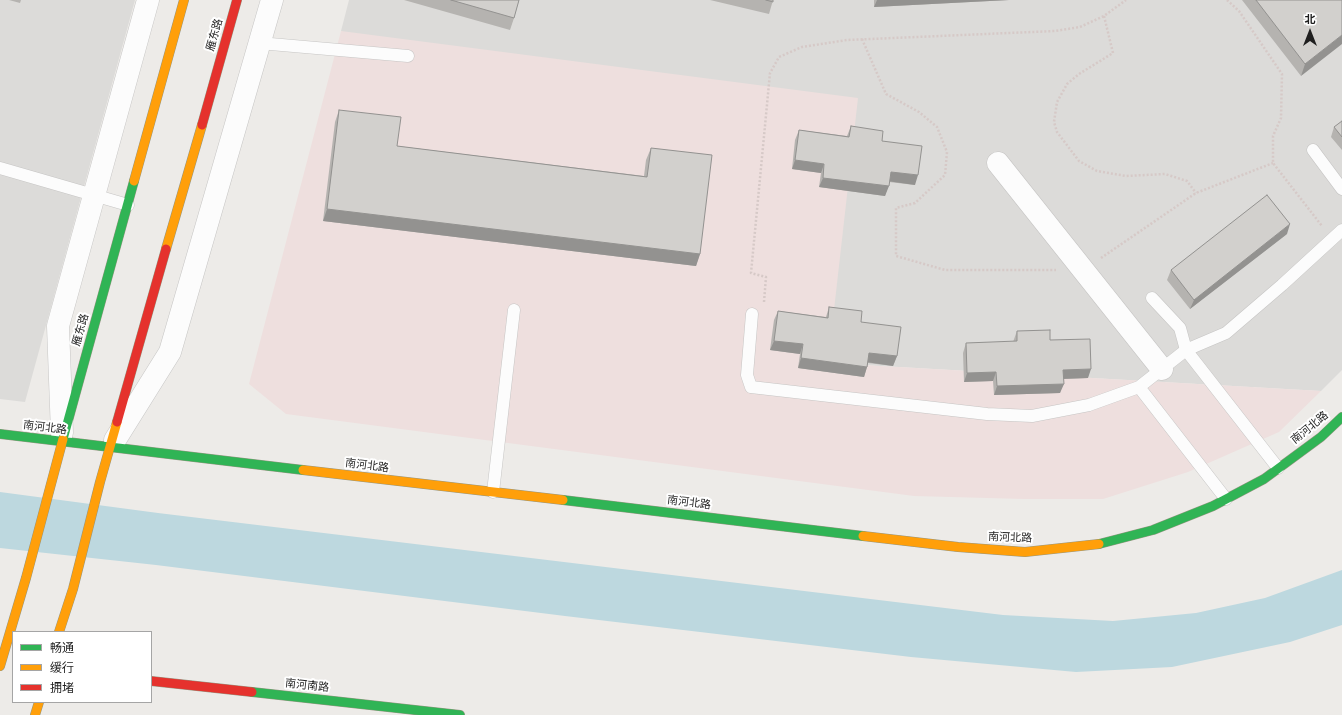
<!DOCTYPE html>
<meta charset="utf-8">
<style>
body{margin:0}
#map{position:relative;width:1342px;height:715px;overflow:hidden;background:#edebe8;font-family:Signika,"Noto Sans SC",sans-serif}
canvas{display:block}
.legend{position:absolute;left:12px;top:631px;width:140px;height:72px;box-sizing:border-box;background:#fff;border:1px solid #a5a5a5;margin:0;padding:5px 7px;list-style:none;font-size:12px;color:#1f1f1f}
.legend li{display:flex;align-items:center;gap:8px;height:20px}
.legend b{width:20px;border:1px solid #a5a5a5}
.north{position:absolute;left:1290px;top:12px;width:40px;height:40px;-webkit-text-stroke:3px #fff;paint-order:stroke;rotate:0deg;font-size:11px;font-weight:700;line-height:16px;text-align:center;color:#1f1f1f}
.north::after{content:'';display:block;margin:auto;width:14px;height:18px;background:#1f1f1f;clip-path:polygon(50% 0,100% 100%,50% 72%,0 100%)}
</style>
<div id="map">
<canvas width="1342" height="715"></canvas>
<ul class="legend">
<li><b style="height:5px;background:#30b455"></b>畅通</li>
<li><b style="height:5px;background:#ff9f0a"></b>缓行</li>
<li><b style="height:5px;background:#e5322d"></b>拥堵</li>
</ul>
<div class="north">北</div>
</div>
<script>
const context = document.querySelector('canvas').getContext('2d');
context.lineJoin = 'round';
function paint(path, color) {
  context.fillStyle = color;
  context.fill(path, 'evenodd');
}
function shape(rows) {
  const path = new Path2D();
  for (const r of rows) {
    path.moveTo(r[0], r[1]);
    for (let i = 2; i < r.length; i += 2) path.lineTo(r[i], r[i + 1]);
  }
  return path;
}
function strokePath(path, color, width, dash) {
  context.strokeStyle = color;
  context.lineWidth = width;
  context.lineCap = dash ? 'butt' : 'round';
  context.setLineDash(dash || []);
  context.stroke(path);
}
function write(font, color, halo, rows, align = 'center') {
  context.font = font + ' Signika,"Noto Sans SC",sans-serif';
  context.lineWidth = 4;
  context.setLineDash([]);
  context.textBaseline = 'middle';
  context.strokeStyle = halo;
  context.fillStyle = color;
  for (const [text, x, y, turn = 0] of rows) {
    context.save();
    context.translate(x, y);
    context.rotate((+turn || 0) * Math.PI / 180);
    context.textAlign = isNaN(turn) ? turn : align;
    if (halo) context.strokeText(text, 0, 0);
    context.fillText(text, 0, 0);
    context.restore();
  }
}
const residential = shape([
 [0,0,135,0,25,402,0,399],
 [349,0,1342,0,1342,370,1321,391,828,363,341,31]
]);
const commercial = shape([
 [341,31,858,98,828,363,1321,391,1279,432,1188,472,1103,499,1024,499,914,496,286,414,249,384]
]);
const water = shape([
 [0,492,158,513,1003,615,1113,621,1196,613,1265,598,1342,570,1342,625,1290,642,1172,667,1076,672,911,657,565,616,156,565,0,548]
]);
const path = shape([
 [1227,0,1239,11,1282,74,1281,118,1273,136,1273,163,1322,226],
 [1104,16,1113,53,1079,74,1067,84,1057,102,1054,122,1057,132,1079,161,1097,171,1126,176,1165,174,1187,181,1196,193],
 [862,39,886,94,919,112,937,127,947,152,945,175,915,203,896,208,896,256,945,270,1056,270],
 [1101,258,1196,193,1273,163],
 [764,302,766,277,751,273,770,73,779,57,802,47,847,40,1055,31,1080,27,1104,16,1126,0]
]);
const lane = shape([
 [259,43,408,56],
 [1313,150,1342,189],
 [0,168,128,205],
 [1152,298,1180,328,1186,350,1278,468],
 [752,314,747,375,751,387,987,414,1032,416,1089,405,1139,387,1186,350,1226,333,1282,285,1342,230],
 [1139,387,1226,499],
 [493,492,514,310]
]);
const street = shape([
 [998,163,1162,369],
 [62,433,58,326,148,0],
 [115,440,170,352,272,0]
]);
const fast = shape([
 [0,434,303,470],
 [63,439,134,181],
 [563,500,863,536],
 [1099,544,1153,530,1213,506,1264,479,1321,437,1342,417],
 [252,692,460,715]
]);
const slow = shape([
 [134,181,184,0],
 [166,249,202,125],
 [303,470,563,500],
 [863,536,958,547,1025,552,1099,544],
 [59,632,73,589,100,482,117,422],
 [0,666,26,578,63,439],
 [35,715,39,702]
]);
const jam = shape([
 [202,125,237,0],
 [117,422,166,249],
 [151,681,252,692]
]);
const wall = shape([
 [9,0,21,0,20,3],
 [404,0,519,0,514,18,510,30],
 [710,0,773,0,769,14],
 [874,0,1009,0,874,7],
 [1242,0,1342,0,1301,76],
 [339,110,397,146,644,176,646,160,651,148,700,254,696,266,323,221,335,122],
 [1342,121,1342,150,1331,137,1334,127],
 [851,126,882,141,915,185,889,182,885,196,819,187,821,173,792,169,795,140,799,130,847,136],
 [1287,234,1190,309,1167,280,1171,270],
 [829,307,861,322,897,356,893,366,868,363,867,367,864,377,798,368,800,354,770,350,774,320,778,311,826,317],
 [1017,331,1050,340,1088,378,1063,379,1060,393,994,395,993,381,964,382,963,353,966,343,1013,342]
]);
const shadedWall = shape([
 [877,0,1009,0,874,7],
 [1342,35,1342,44,1301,76,1305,64],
 [795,160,824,164,821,173,792,169],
 [891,172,918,175,915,185,887,181],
 [823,178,889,186,885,196,819,187],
 [327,209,700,254,696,266,323,221],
 [1290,224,1287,234,1190,309,1194,300],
 [774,341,803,344,800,354,770,350],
 [869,353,897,356,893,366,866,362],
 [801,358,867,367,864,377,798,368],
 [1091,369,1088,378,1060,379,1063,370],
 [996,372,993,381,964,382,967,373],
 [1064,384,1060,393,994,395,997,386]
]);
const building = shape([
 [451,0,519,0,514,18,451,0],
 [766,0,773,0,773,2,766,0],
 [1256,0,1342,0,1342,35,1305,64,1256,0],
 [339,110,401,117,397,146,647,177,651,148,712,155,700,254,327,209,339,110],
 [1342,121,1342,137,1334,127,1342,121],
 [851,126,883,131,882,141,922,146,918,175,891,172,889,186,823,178,824,164,795,160,799,130,849,137,851,126],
 [1267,195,1290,224,1194,300,1171,270,1267,195],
 [829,307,862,311,861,322,901,327,897,356,869,353,867,367,801,358,803,344,774,341,778,311,828,318,829,307],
 [1050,330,1050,340,1090,339,1091,369,1063,370,1064,384,997,386,996,372,967,373,966,343,1017,341,1017,331,1050,330]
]);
const streetNames = [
 ["雁东路",215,35,-74],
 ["雁东路",81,330,-74],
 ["南河北路",45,428,7],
 ["南河北路",1310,428,-39],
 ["南河北路",367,466,7],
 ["南河北路",689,503,7],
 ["南河北路",1010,538,2],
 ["南河南路",307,686,6]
];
paint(residential, '#dcdbd9');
paint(commercial, '#eedfde');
paint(water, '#bdd8df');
strokePath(lane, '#c6c5c4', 13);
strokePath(street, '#c6c5c4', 23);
strokePath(fast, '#959681', 10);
strokePath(slow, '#959681', 10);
strokePath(jam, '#959681', 10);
strokePath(path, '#d6c9c7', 2.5, [2, 2]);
strokePath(lane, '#fcfcfc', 12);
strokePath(street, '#fcfcfc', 22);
strokePath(fast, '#30b455', 9);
strokePath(slow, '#ff9f0a', 9);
strokePath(jam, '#e5322d', 9);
paint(wall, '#b5b3b0');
paint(shadedWall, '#939290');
paint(building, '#d2d0cd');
strokePath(building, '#939290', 1);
write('11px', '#1f1f1f', '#fff', streetNames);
</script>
